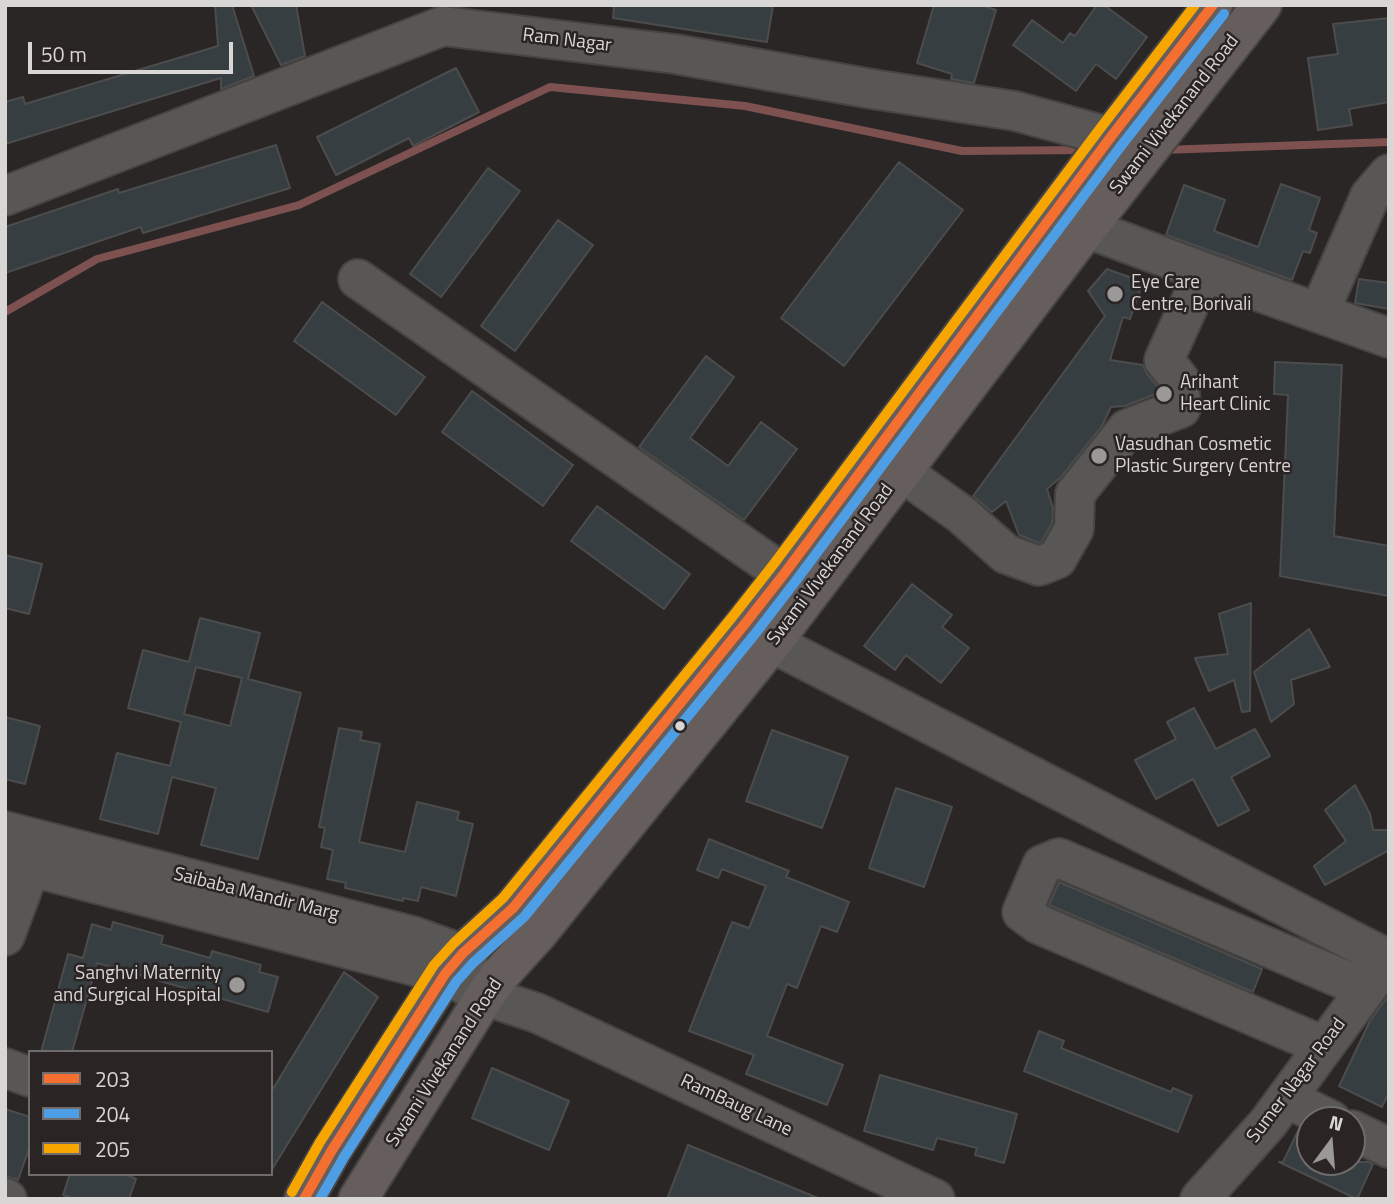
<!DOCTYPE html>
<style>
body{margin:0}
#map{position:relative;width:1394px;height:1204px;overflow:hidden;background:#292625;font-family:"Titillium Web",sans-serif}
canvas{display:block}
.frame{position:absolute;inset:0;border:7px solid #d9d6d6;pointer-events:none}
.legend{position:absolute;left:28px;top:1050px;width:245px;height:126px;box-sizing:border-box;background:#2a2524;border:2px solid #706c6b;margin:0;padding:9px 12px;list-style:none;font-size:21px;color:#d9d6d6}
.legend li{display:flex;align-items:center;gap:14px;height:35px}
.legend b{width:35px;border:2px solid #706c6b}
.north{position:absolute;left:1296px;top:1106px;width:70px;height:70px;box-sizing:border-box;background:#2a2524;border:2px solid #706c6b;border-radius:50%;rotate:16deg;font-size:19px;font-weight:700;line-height:28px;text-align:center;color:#d9d6d6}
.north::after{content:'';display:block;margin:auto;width:24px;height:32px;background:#9b9898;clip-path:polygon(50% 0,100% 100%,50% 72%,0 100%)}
.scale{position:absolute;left:28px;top:42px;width:205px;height:32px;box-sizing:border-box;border:4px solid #d9d6d6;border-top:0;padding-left:9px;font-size:21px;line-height:24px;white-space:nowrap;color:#d9d6d6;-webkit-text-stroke:5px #2a2524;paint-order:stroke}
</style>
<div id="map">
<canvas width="1394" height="1204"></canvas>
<div class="frame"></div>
<ul class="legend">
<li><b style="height:9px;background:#f46f30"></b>203</li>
<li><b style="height:9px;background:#4d9ee5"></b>204</li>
<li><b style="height:9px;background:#f7a600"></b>205</li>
</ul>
<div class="north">N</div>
<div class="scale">50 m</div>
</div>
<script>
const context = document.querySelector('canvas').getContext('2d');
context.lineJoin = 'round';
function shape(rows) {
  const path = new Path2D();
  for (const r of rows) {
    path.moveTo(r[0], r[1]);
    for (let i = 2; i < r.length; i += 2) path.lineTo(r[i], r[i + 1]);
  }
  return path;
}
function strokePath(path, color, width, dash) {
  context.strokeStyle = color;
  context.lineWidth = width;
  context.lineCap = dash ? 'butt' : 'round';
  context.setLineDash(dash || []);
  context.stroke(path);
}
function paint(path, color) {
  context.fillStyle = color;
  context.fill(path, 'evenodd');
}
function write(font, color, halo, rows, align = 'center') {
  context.font = font + ' "Titillium Web",sans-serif';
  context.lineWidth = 5;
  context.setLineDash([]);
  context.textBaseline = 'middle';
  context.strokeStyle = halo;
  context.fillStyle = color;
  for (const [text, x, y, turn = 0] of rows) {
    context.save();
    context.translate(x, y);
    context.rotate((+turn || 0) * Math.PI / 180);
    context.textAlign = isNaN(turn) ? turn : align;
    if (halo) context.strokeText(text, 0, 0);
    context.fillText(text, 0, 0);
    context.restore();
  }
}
const stream = shape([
 [1163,150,1389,142],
 [5,312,97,259,299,205,550,87,745,106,962,151,1087,150]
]);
const building = shape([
 [215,5,232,5,254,76,221,89,221,78,5,144,5,102,23,97,25,104,218,46,215,5],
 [251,5,296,5,305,56,281,65,251,5],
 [614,5,773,5,767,42,613,18,614,5],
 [934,5,981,5,996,10,974,83,951,79,952,74,917,63,934,5],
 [1097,5,1104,5,1147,37,1116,79,1096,64,1076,91,1013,45,1032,20,1063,43,1070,33,1075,36,1097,5],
 [1389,18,1389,102,1349,109,1352,125,1318,130,1308,58,1338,54,1333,24,1389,18],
 [456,68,479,112,413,146,409,138,336,175,317,137,456,68],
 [276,145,290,188,143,233,141,227,5,273,5,227,118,189,119,193,276,145],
 [899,162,963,210,844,366,781,318,899,162],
 [488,168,520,191,441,297,410,274,488,168],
 [1281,184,1320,198,1309,230,1317,233,1310,253,1303,251,1292,280,1166,235,1184,185,1225,200,1214,231,1258,247,1281,184],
 [558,220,593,245,515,351,481,326,558,220],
 [1107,269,1143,282,1130,319,1123,317,1110,360,1143,365,1147,374,1158,387,1158,393,1125,406,1111,407,1102,426,1061,477,1047,489,1053,508,1052,523,1042,541,1039,543,1019,535,1006,501,992,512,973,496,1105,316,1088,291,1107,269],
 [1359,279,1389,283,1389,309,1355,303,1359,279],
 [322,302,425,377,396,415,294,341,322,302],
 [706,356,734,377,690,438,728,466,761,422,797,449,744,520,639,447,706,356],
 [1275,362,1342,365,1334,536,1389,546,1389,596,1280,576,1288,395,1274,394,1275,362],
 [472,391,573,465,543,506,442,432,472,391],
 [597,506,690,574,664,609,571,541,597,506],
 [5,555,42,564,29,614,5,608,5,555],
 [912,584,952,615,942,627,969,648,941,683,906,655,895,670,864,646,912,584],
 [1251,603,1250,711,1242,712,1234,680,1209,691,1195,658,1228,654,1219,614,1251,603],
 [200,618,260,633,248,679,301,693,258,859,201,845,216,788,172,777,158,834,100,819,117,753,170,766,181,722,128,708,143,650,189,662,200,618],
 [196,667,242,678,230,726,184,714,196,667],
 [1309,629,1330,667,1291,680,1294,704,1271,722,1254,672,1309,629],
 [1194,708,1216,749,1255,729,1270,756,1231,777,1249,810,1218,826,1193,779,1156,799,1135,760,1176,739,1167,722,1194,708],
 [5,717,40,726,25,784,5,779,5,717],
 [339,728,362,732,360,740,380,744,359,842,405,852,417,802,459,812,457,820,473,824,456,896,421,887,418,901,403,898,403,901,345,888,346,883,327,879,333,850,321,847,325,828,319,827,339,728],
 [772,730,848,757,822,828,746,801,772,730],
 [1355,785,1370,814,1373,830,1389,830,1389,850,1325,885,1314,866,1346,841,1325,810,1355,785],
 [896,788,952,807,924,887,869,868,896,788],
 [709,839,789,871,786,877,849,902,837,932,821,926,797,988,787,984,767,1036,843,1065,827,1105,746,1074,754,1055,689,1031,732,922,749,928,766,886,722,869,718,878,697,870,709,839],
 [1059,882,1262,969,1253,992,1049,905,1059,882],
 [113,922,163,936,161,944,210,958,212,951,261,965,259,972,278,977,268,1012,97,963,72,1052,41,1052,68,954,83,958,92,924,111,930,113,922],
 [344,972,378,997,271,1171,271,1092,344,972],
 [1389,995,1389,1092,1382,1107,1339,1086,1370,1021,1389,995],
 [1039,1031,1064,1041,1061,1048,1171,1092,1173,1088,1192,1096,1178,1132,1024,1071,1039,1031],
 [492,1068,569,1101,549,1150,472,1118,492,1068],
 [880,1075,1017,1114,1004,1163,975,1155,977,1148,937,1138,933,1150,864,1131,880,1075],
 [5,1109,30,1117,30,1146,18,1180,5,1176,5,1109],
 [1299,1129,1310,1134,1310,1162,1368,1162,1373,1164,1357,1199,1279,1162,1283,1162,1299,1129],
 [688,1145,818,1198,818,1199,667,1199,688,1145],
 [70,1174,125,1174,136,1179,129,1199,75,1199,63,1195,70,1174]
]);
const minor = shape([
 [5,196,443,26,675,54,872,89,1015,111,1140,145],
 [1088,227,1097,232,1204,272,1389,338],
 [358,279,784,574],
 [1319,313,1370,196,1389,174],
 [902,472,962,515,1006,554,1039,566,1057,559,1074,529,1075,494,1127,429,1181,408,1179,379,1164,360,1204,272],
 [746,626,772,643,1388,959],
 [5,831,413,936,468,956],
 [5,860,445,974,485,996,537,1013,935,1199],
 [5,936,31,866],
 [1324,1046,1038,924,1022,912,1042,865,1059,858,1366,989],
 [5,1068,30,1077],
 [1286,1098,1331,1120],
 [1352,1130,1389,1148],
 [5,1198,7,1199],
 [1200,1199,1268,1123,1381,969]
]);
const major = shape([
 [304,1199,332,1150,445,974,463,953,513,908,744,625,784,574,1110,138,1213,5],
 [358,1199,485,996,500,975,538,933,772,643,1088,227,1262,5]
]);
const bus1 = shape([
 [304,1199,332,1150,445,974,463,953,513,908,744,625,784,574,1110,138,1213,5]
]);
const bus2 = shape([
 [320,1199,344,1157,456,982,473,963,524,917,755,634,795,582,1121,146,1224,14]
]);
const bus3 = shape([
 [292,1192,320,1142,434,965,454,943,503,898,733,616,773,565,1099,130,1195,5]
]);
const markers = [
 [1115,294,9,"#9b9898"],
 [1164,394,9,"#9b9898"],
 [1099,456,9,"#9b9898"],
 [680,726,6,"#d9d6d6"],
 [237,985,9,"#9b9898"]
];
const streetNames = [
 ["Ram Nagar",567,41,7],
 ["Swami Vivekanand Road",1175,115,-52],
 ["Swami Vivekanand Road",831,565,-53],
 ["Saibaba Mandir Marg",256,895,14],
 ["Swami Vivekanand Road",445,1063,-57],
 ["Sumer Nagar Road",1297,1081,-53],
 ["RamBaug Lane",736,1106,25]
];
const poiNames = [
 ["Eye Care",1131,283],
 ["Centre, Borivali",1131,305],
 ["Arihant",1180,383],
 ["Heart Clinic",1180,405],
 ["Vasudhan Cosmetic",1115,445],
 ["Plastic Surgery Centre",1115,467],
 ["Sanghvi Maternity",221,974,"right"],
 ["and Surgical Hospital",221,996,"right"]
];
strokePath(stream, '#7c5150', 8);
paint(building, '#363e41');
strokePath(building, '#4c4c4c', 2);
strokePath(minor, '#464343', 42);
strokePath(major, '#464343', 42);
strokePath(minor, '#595656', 38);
strokePath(major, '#655e5d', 38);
strokePath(bus1, '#f46f30', 10);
strokePath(bus2, '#4d9ee5', 10);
strokePath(bus3, '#f7a600', 10);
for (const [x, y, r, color] of markers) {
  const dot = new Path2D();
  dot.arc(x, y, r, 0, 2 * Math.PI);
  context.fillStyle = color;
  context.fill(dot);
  strokePath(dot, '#2a2524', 2.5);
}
write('19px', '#d9d6d6', '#2a2524', streetNames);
write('19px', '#d9d6d6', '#2a2524', poiNames, 'left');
</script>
